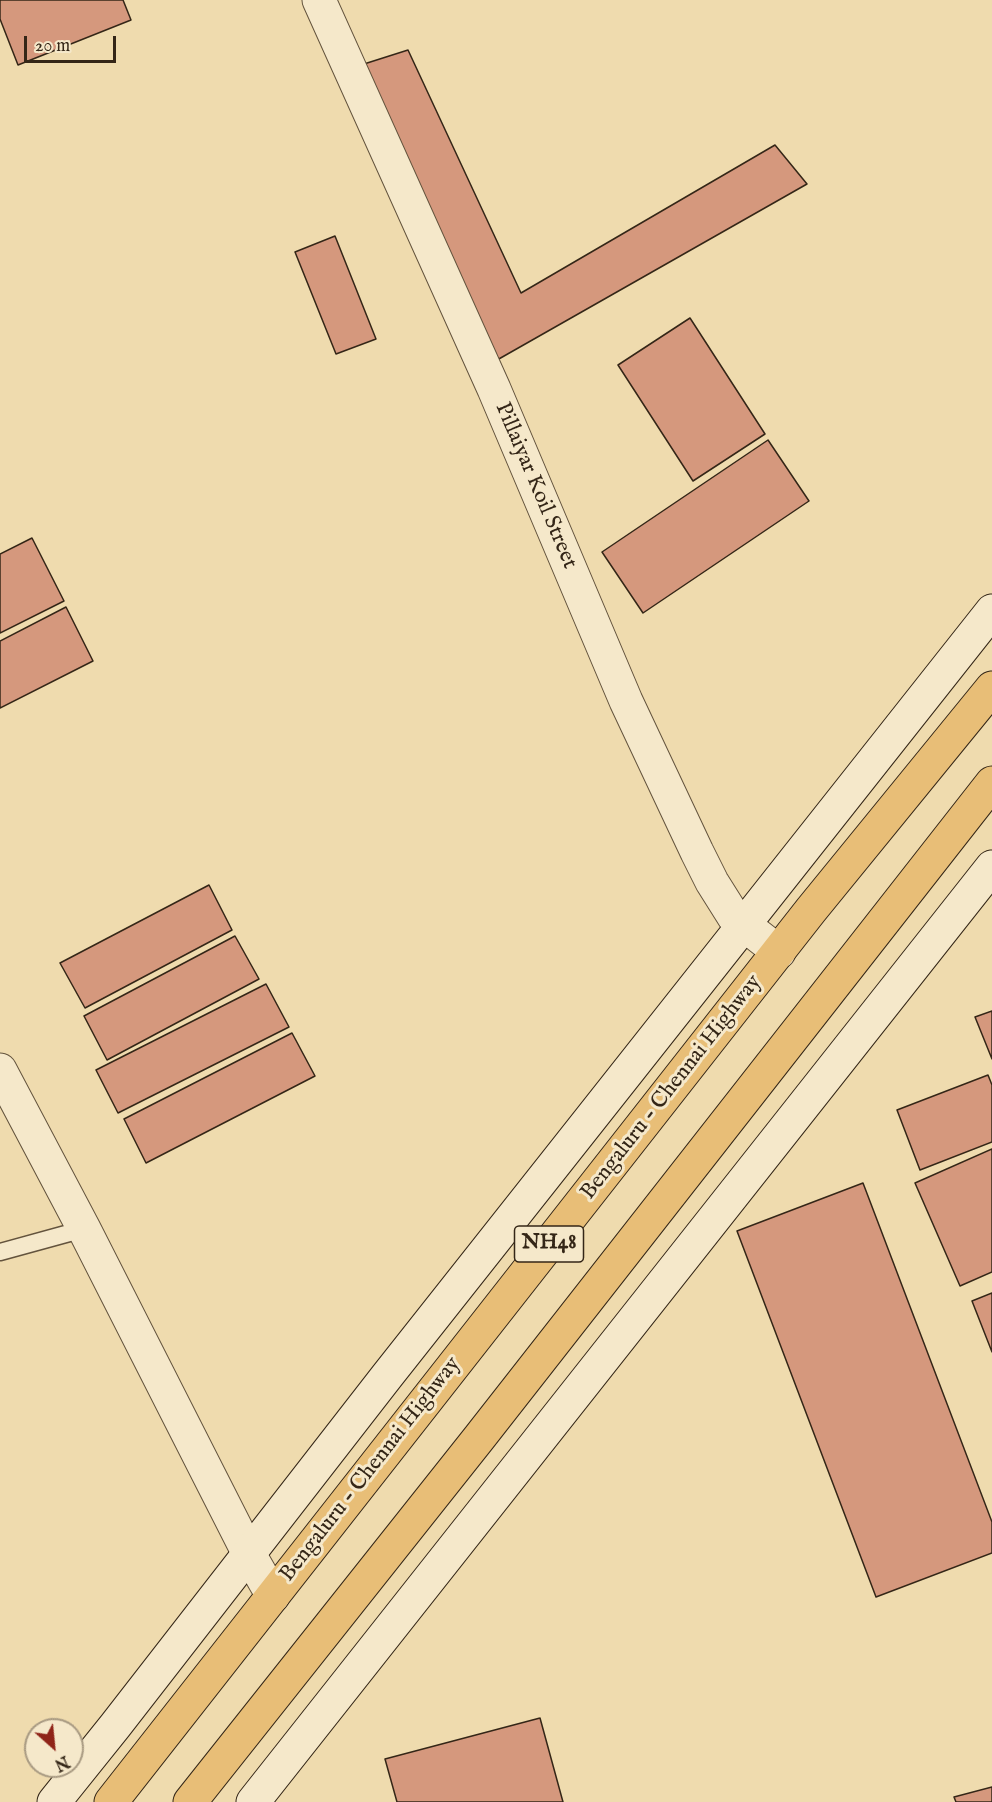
<!DOCTYPE html>
<style>
body{margin:0}
#map{position:relative;width:992px;height:1802px;overflow:hidden;background:#efdbae;font-family:"IM FELL English",serif}
canvas{display:block}
.north{position:absolute;left:24px;top:1718px;width:60px;height:60px;box-sizing:border-box;background:#f5e8ca;border:2px solid #a89a82;border-radius:50%;rotate:153deg;font-size:16px;font-weight:700;line-height:24px;text-align:center;color:#342617}
.north::after{content:'';display:block;margin:auto;width:21px;height:27px;background:#8f2418;clip-path:polygon(50% 0,100% 100%,50% 72%,0 100%)}
.scale{position:absolute;left:24px;top:36px;width:92px;height:27px;box-sizing:border-box;border:3px solid #342617;border-top:0;padding-left:8px;font-size:18px;line-height:21px;white-space:nowrap;color:#342617;-webkit-text-stroke:4px #f5e8ca;paint-order:stroke}
</style>
<div id="map">
<canvas width="992" height="1802"></canvas>
<div class="north">N</div>
<div class="scale">20 m</div>
</div>
<script>
const context = document.querySelector('canvas').getContext('2d');
context.lineJoin = 'round';
function paint(path, color) {
  context.fillStyle = color;
  context.fill(path, 'evenodd');
}
function shape(rows) {
  const path = new Path2D();
  for (const r of rows) {
    path.moveTo(r[0], r[1]);
    for (let i = 2; i < r.length; i += 2) path.lineTo(r[i], r[i + 1]);
  }
  return path;
}
function strokePath(path, color, width, dash) {
  context.strokeStyle = color;
  context.lineWidth = width;
  context.lineCap = dash ? 'butt' : 'round';
  context.setLineDash(dash || []);
  context.stroke(path);
}
function write(font, color, halo, rows, align = 'center') {
  context.font = font + ' "IM FELL English",serif';
  context.lineWidth = 6;
  context.setLineDash([]);
  context.textBaseline = 'middle';
  context.strokeStyle = halo;
  context.fillStyle = color;
  for (const [text, x, y, turn = 0] of rows) {
    context.save();
    context.translate(x, y);
    context.rotate((+turn || 0) * Math.PI / 180);
    context.textAlign = isNaN(turn) ? turn : align;
    if (halo) context.strokeText(text, 0, 0);
    context.fillText(text, 0, 0);
    context.restore();
  }
}
const building = shape([
 [0,0,123,0,131,20,18,65,0,19,0,0],
 [408,50,521,293,775,145,807,184,490,364,364,64,408,50],
 [335,236,376,339,336,354,295,252,335,236],
 [690,318,765,434,693,481,618,365,690,318],
 [768,440,809,501,643,613,602,552,768,440],
 [32,538,64,601,0,633,0,554,32,538],
 [66,607,93,661,0,708,0,641,66,607],
 [209,885,232,930,85,1008,60,963,209,885],
 [235,936,259,979,107,1060,84,1016,235,936],
 [266,984,289,1027,118,1113,96,1070,266,984],
 [992,1011,992,1059,975,1017,992,1011],
 [292,1033,315,1076,146,1163,124,1119,292,1033],
 [988,1075,992,1085,992,1142,920,1170,897,1110,988,1075],
 [992,1149,992,1272,960,1286,915,1183,992,1149],
 [863,1183,992,1522,992,1553,876,1597,737,1231,863,1183],
 [992,1293,992,1352,972,1301,992,1293],
 [540,1718,563,1802,397,1802,385,1759,540,1718],
 [992,1787,992,1802,956,1802,954,1797,992,1787]
]);
const lane = shape([
 [0,1252,84,1229]
]);
const street = shape([
 [319,0,494,389,626,701,697,852,712,882,734,917,779,952],
 [0,1070,84,1229,249,1554,273,1596]
]);
const secondary = shape([
 [54,1802,115,1726,387,1376,992,611],
 [253,1802,992,867]
]);
const highway = shape([
 [111,1802,811,910,992,688],
 [190,1802,479,1438,992,783]
]);
const shields = [
 [549,1244,69]
];
const shieldNames = [
 ["NH48",549,1244]
];
const streetNames = [
 ["Pillaiyar Koil Street",535,486,67],
 ["Bengaluru - Chennai Highway",672,1088,-52],
 ["Bengaluru - Chennai Highway",371,1470,-52]
];
paint(building, '#d5987d');
strokePath(building, '#342617', 1.5);
strokePath(lane, '#63533d', 19);
strokePath(street, '#63533d', 35);
strokePath(secondary, '#342617', 35);
strokePath(highway, '#342617', 35);
strokePath(lane, '#f5e8ca', 16);
strokePath(street, '#f5e8ca', 33);
strokePath(secondary, '#f5e8ca', 33);
strokePath(highway, '#e8be77', 33);
for (const [x, y, w] of shields) {
  const box = new Path2D();
  box.roundRect(x - w / 2, y - 18, w, 36, 4.5);
  context.fillStyle = '#f5e8ca';
  context.fill(box);
  strokePath(box, '#342617', 1.5);
}
write('bold 21px', '#342617', null, shieldNames);
write('22px', '#342617', '#f5e8ca', streetNames);
</script>
